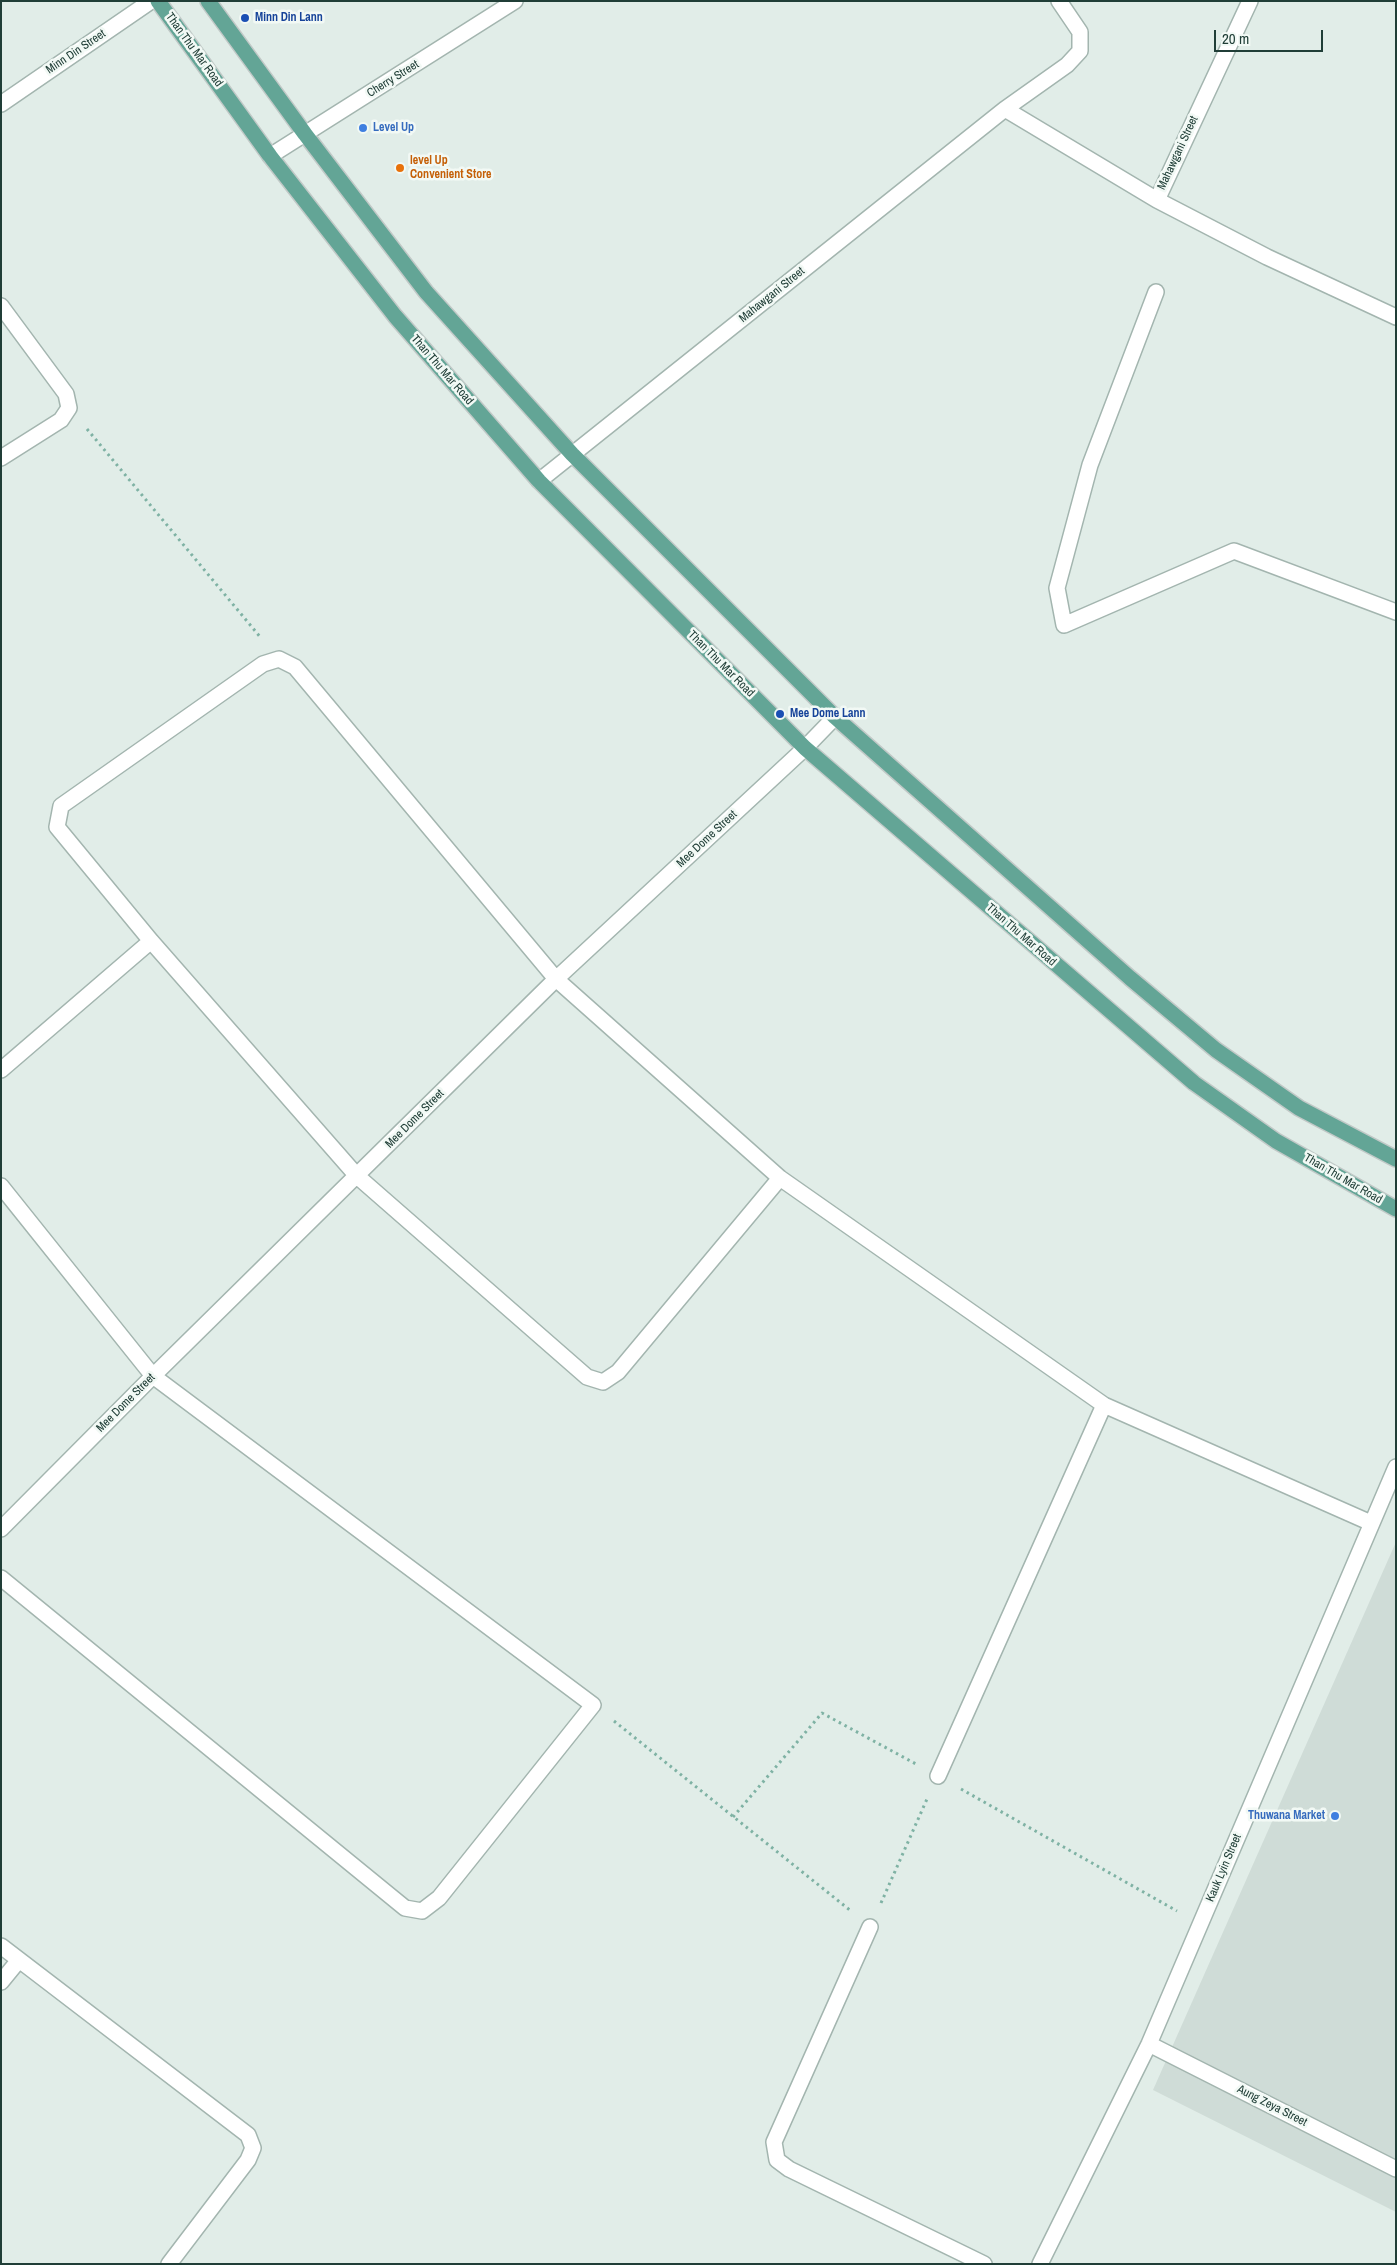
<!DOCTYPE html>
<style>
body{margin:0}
#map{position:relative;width:1397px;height:2265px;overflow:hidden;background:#e1ede8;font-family:"Archivo Narrow",sans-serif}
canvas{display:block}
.frame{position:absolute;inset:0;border:2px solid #203e37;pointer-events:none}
.scale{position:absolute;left:1214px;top:30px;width:109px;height:22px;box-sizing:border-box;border:2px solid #203e37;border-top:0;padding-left:6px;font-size:15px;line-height:18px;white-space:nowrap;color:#203e37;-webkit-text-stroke:4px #f2f9f5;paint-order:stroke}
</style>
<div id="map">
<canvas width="1397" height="2265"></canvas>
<div class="frame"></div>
<div class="scale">20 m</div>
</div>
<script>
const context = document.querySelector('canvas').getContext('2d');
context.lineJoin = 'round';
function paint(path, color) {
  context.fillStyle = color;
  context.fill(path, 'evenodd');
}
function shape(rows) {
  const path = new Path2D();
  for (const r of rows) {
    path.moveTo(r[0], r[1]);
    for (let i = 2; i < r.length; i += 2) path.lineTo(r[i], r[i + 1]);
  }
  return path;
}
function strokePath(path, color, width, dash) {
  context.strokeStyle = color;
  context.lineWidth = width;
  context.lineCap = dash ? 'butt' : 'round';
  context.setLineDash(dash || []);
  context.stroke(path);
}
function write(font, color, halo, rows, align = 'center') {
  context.font = font + ' "Archivo Narrow",sans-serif';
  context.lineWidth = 5;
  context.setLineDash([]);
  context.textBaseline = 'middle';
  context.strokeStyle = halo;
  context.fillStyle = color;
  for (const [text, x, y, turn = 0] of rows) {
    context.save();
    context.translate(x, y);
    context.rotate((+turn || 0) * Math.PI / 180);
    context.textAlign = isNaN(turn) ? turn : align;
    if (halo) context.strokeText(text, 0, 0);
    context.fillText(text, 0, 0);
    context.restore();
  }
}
const built = shape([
 [1396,1542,1396,2212,1153,2090]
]);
const path = shape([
 [87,429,261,638],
 [614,1721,851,1911],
 [961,1789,1177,1911],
 [733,1817,822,1713,916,1764],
 [881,1903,927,1799]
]);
const street = shape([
 [1,104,151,1],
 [1005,109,1157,200,1267,257,1396,317],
 [270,156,515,1],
 [1157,200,1250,1],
 [1156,292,1090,465,1057,588,1064,625,1234,551,1396,612],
 [1,306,66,394,69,408,61,420,1,458],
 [539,481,1005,109,1067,65,1080,51,1080,32,1059,1],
 [1,1070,151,941],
 [780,1178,618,1372,603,1382,587,1377,357,1176,151,941,57,827,61,806,263,664,279,659,295,667,556,979,780,1178,1104,1405,1371,1523],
 [1,1186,153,1376,593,1705,439,1898,422,1911,405,1908,1,1578],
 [1,1529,153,1376,556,979,805,748,835,717],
 [938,1776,1104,1405],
 [870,1927,774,2142,777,2160,789,2169,984,2264],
 [1,1946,248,2135,253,2148,248,2160,169,2264],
 [1,1982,19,1960],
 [1149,2044,1396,2169],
 [1040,2264,1149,2044,1396,1467]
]);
const primary = shape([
 [158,1,270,156,395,316,539,481,805,748,1194,1083,1276,1141,1396,1209],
 [208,1,305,134,426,292,572,454,835,717,1130,978,1216,1050,1299,1108,1396,1159]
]);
const markers = [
 [245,18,5,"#1a4fb4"],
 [363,128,5,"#3f7fe0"],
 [400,168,5,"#e8710a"],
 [780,714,5,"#1a4fb4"],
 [1335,1816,5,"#3f7fe0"]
];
const transitNames = [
 ["Minn Din Lann",255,18],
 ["Mee Dome Lann",790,714]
];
const streetNames = [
 ["Than Thu Mar Road",194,50,54],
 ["Minn Din Street",76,52,-34],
 ["Cherry Street",393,79,-32],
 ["Mahawgani Street",1178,153,-65],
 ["Mahawgani Street",772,295,-39],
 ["Than Thu Mar Road",442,370,49],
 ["Than Thu Mar Road",721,664,45],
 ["Mee Dome Street",707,839,-43],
 ["Than Thu Mar Road",1021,935,41],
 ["Mee Dome Street",415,1119,-45],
 ["Than Thu Mar Road",1343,1179,30],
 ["Mee Dome Street",126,1403,-45],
 ["Kauk Lyin Street",1224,1868,-67],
 ["Aung Zeya Street",1272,2106,27]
];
const shopNames = [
 ["Level Up",373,128],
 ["Thuwana Market",1325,1816,"right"]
];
const foodNames = [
 ["level Up",410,161],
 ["Convenient Store",410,175]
];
paint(built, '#cfdcd7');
strokePath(street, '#a3b5af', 18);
strokePath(primary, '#c1c9c7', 18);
strokePath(path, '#7fb2a4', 3, [2.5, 4]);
strokePath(street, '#fff', 15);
strokePath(primary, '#63a596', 15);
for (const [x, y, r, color] of markers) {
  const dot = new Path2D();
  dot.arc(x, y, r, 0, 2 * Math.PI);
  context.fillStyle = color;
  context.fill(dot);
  strokePath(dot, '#f2f9f5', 2);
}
write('bold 12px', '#164399', '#f2f9f5', transitNames, 'left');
write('12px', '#203e37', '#f2f9f5', streetNames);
write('bold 12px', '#366cbe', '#f2f9f5', shopNames, 'left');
write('bold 12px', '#c56008', '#f2f9f5', foodNames, 'left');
</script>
